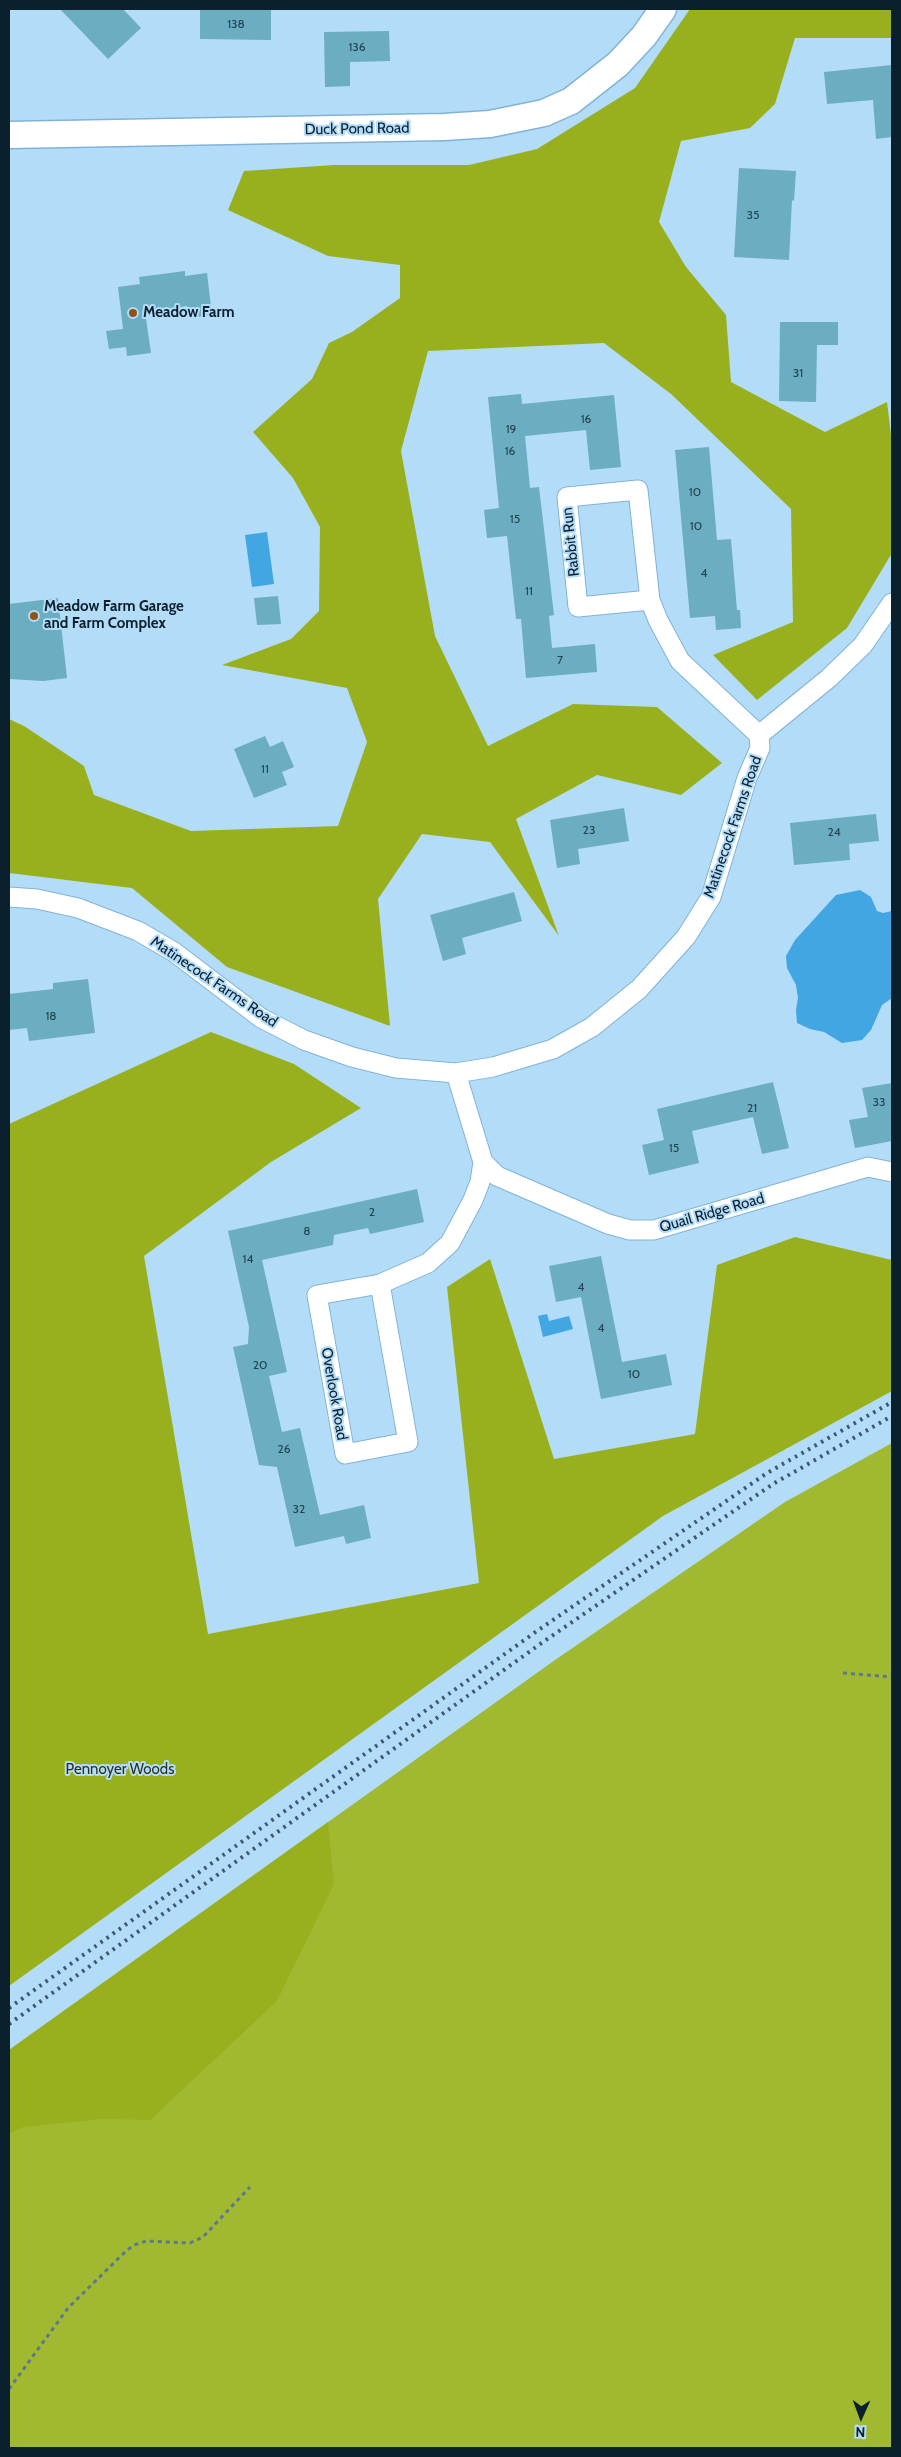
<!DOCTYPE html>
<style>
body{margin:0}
#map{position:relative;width:901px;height:2457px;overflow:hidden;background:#b3dcf9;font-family:Cabin,sans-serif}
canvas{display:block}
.frame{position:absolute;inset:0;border:10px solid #0b202d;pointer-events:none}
.north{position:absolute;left:836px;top:2392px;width:50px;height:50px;-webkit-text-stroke:4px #b3dcf9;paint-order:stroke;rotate:182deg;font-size:14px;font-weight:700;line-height:20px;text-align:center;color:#0b202d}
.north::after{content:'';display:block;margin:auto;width:18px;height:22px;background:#0b202d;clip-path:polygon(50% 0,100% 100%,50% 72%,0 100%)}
</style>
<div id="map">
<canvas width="901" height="2457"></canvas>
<div class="frame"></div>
<div class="north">N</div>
</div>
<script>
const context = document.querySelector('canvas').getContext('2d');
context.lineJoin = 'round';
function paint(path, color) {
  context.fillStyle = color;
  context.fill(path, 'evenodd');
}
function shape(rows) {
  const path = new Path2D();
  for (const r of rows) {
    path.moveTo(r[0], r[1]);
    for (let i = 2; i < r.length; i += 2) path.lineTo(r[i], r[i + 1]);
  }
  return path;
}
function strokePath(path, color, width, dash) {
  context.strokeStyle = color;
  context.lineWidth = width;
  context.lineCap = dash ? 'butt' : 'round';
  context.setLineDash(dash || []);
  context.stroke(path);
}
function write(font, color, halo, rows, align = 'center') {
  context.font = font + ' Cabin,sans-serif';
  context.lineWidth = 4;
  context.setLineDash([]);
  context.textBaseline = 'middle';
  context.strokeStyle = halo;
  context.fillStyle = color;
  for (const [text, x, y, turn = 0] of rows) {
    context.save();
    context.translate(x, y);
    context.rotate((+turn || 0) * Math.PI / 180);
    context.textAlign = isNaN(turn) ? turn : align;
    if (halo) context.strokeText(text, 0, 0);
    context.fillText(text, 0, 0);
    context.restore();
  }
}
const green = shape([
 [892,1443,892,2448,9,2448,9,2050,555,1660,785,1502]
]);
const forest = shape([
 [690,9,892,9,892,38,795,38,775,104,750,128,681,141,659,222,686,267,726,315,731,382,825,432,887,402,892,443,892,553,847,628,757,700,713,655,793,622,791,509,671,394,604,343,428,351,401,451,435,636,488,746,573,704,657,707,722,763,681,795,597,775,516,819,559,936,490,842,422,834,378,899,390,1026,227,967,132,888,9,873,9,719,24,726,84,766,94,795,191,831,338,826,367,742,347,688,222,665,291,639,319,611,320,527,293,478,253,432,312,379,329,343,352,332,400,298,400,265,328,256,228,210,244,171,334,165,469,165,537,149,635,88],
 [211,1032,294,1064,361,1108,271,1162,144,1256,208,1634,479,1583,447,1287,490,1259,554,1459,695,1434,717,1265,795,1237,892,1260,892,1391,663,1516,9,1986,9,1124],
 [328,1822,334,1884,277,2001,150,2120,103,2119,23,2127,9,2134,9,2050]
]);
const water = shape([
 [267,532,274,584,252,587,245,535],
 [860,890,871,897,877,911,883,913,892,911,892,998,882,1005,871,1030,862,1040,842,1043,824,1032,810,1029,797,1023,796,1010,798,998,796,985,787,968,786,956,795,940,836,895],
 [547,1314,549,1321,569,1316,573,1329,543,1337,538,1316]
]);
const building = shape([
 [60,9,123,9,141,28,108,59],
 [200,9,271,9,271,40,200,39],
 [389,31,390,61,350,62,350,86,325,87,324,32],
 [892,65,892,137,876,139,873,100,827,104,824,72],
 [739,168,796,171,794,201,792,200,789,260,734,257],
 [185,271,185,276,207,273,212,315,189,318,187,306,145,312,151,353,127,356,126,347,109,349,106,331,123,329,118,287,140,284,139,277],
 [780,322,838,322,838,345,817,345,816,402,779,401],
 [521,394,522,404,614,395,621,467,590,470,586,430,525,436,530,488,539,487,554,615,549,616,552,648,595,644,597,672,526,678,521,619,516,619,507,536,487,538,484,510,499,508,488,397],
 [709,447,717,540,731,539,737,610,740,610,741,628,716,630,715,616,690,618,675,450],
 [278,596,281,624,257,625,254,598],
 [58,598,67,678,43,681,9,679,9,604],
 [265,736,270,747,283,741,294,767,282,772,287,785,254,798,234,749],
 [624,808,629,841,578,849,580,864,557,868,550,820],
 [876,814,879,841,849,844,850,860,794,865,790,823],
 [514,892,522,921,462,938,466,954,443,961,430,915],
 [88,979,95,1033,29,1041,27,1028,9,1030,9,994,53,989,53,983],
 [773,1082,789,1148,762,1154,753,1117,692,1131,699,1163,649,1175,642,1145,664,1140,657,1109],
 [892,1083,892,1141,855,1148,849,1120,868,1117,862,1088],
 [417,1189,424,1222,370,1234,368,1228,334,1235,333,1245,262,1260,287,1372,269,1376,282,1432,300,1428,320,1515,364,1505,371,1538,346,1544,344,1536,295,1547,277,1467,259,1465,233,1347,248,1344,249,1327,228,1231],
 [601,1256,622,1362,666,1354,672,1385,601,1399,581,1297,556,1302,549,1266]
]);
const path = shape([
 [843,1673,892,1677],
 [9,2389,68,2308,126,2251,134,2245,146,2241,190,2243,203,2237,250,2187]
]);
const street = shape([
 [650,600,578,607,567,497,638,490,650,600,658,620,680,661,759,735],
 [759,735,829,678,863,645,892,603],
 [9,897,37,899,78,908,138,931,174,952,261,1018,304,1040,352,1057,396,1068,456,1073,493,1067,553,1049,592,1027,639,989,686,937,711,897,747,778,760,748,759,735],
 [483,1162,497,1176,608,1224,630,1230,654,1230,868,1167,892,1172],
 [380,1284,408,1442,345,1454,317,1295,380,1284,428,1263,450,1243,473,1200,480,1182,483,1162,456,1073]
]);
const secondary = shape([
 [9,135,444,127,490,124,544,113,571,101,618,64,644,36,663,9]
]);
const rail = shape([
 [9,2008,537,1631,767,1473,892,1402],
 [9,2024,543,1642,773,1484,892,1416]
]);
const markers = [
 [133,313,5,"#905217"],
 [34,616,5,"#905217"]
];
const numberNames = [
 ["138",236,24],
 ["136",357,47],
 ["35",753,215],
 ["31",798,373],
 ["16",586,419],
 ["19",511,429],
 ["16",510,451],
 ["10",695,492],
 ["15",515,519],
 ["10",696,526],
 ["4",704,573],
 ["11",529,591],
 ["7",560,660],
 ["11",265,769],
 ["23",589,830],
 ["24",834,832],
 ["18",51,1016],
 ["33",879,1102],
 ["21",752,1108],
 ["15",674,1148],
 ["2",372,1212],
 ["8",307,1231],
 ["14",248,1259],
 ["4",581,1287],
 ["4",601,1328],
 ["20",260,1365],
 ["10",634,1374],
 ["26",284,1449],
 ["32",299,1509]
];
const streetNames = [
 ["Duck Pond Road",357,129,-1],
 ["Rabbit Run",571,542,-96],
 ["Matinecock Farms Road",733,827,-71],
 ["Matinecock Farms Road",214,982,34],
 ["Quail Ridge Road",712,1213,-16],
 ["Overlook Road",334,1394,80]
];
const poiNames = [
 ["Meadow Farm",143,313],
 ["Meadow Farm Garage",44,607],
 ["and Farm Complex",44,624]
];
const parkNames = [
 ["Pennoyer Woods",120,1770]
];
paint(green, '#a1b831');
paint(forest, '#99b01e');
paint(water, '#41a6e2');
paint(building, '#6badc1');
strokePath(street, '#81b3d6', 21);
strokePath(secondary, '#81b3d6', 29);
strokePath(path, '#5b798e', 3, [4, 4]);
strokePath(street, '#fff', 19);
strokePath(secondary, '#fff', 26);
strokePath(rail, '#3e596b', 4, [2.5, 5]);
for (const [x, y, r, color] of markers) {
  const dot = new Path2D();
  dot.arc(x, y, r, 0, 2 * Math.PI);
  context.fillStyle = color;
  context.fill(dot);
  strokePath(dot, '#b3dcf9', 2);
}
write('12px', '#234352', null, numberNames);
write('15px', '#0b202d', '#b3dcf9', streetNames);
write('bold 15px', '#0b202d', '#b3dcf9', poiNames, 'left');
write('15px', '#2b301a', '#b3dcf9', parkNames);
</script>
